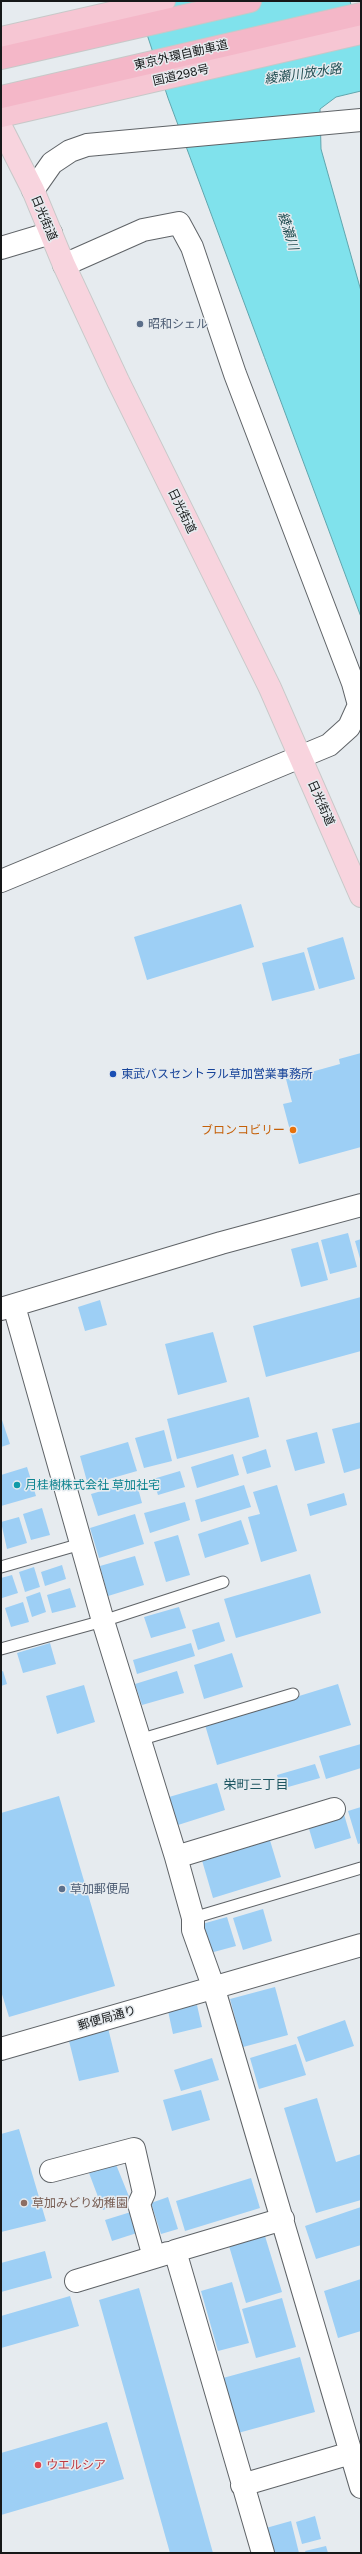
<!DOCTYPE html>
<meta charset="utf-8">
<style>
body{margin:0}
#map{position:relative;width:362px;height:2554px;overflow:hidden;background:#e6ebef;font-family:"Golos Text",sans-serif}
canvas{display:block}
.frame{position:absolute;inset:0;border:2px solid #161819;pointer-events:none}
</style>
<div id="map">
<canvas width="362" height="2554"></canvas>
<div class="frame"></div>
</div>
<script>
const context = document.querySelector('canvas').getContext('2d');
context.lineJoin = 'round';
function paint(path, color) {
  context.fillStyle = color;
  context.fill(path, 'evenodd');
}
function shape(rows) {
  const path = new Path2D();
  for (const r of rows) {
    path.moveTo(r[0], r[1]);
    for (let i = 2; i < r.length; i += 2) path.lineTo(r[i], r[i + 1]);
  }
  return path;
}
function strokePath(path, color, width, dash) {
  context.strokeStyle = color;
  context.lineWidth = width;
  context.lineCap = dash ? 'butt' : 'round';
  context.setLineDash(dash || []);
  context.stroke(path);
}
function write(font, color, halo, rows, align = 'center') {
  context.font = font + ' "Golos Text","Noto Sans JP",sans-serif';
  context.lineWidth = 3;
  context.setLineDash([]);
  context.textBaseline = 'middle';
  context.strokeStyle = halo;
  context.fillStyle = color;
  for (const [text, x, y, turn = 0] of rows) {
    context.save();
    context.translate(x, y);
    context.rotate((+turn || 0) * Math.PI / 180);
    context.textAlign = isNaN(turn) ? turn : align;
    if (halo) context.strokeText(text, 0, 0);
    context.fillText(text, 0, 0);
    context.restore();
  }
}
const water = shape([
 [136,1,350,1,361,43,361,91,336,97,320,109,321,149,361,291,361,617,168,98,136,1]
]);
const building = shape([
 [241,904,254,947,147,980,134,937],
 [343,937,355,979,319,989,307,948],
 [304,952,315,990,272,1001,262,963],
 [361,1053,361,1147,299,1164,283,1104,292,1102,286,1079,340,1064,339,1059],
 [348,1233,357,1267,330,1274,321,1240],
 [361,1239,361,1262,355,1241],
 [318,1242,328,1280,301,1287,291,1249],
 [361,1297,361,1351,266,1377,253,1326],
 [100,1300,107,1325,85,1331,78,1307],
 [213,1332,227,1382,178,1395,165,1344],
 [249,1397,259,1437,177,1459,167,1419],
 [1,1417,10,1444,1,1447],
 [361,1422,361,1468,344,1473,332,1429],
 [164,1430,172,1461,144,1468,135,1438],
 [317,1432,325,1463,295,1471,286,1440],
 [128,1442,137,1471,88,1485,80,1456],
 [266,1449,271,1467,247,1474,242,1457],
 [233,1454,239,1475,197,1488,191,1467],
 [27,1467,36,1496,1,1506,1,1475],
 [180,1471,185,1487,158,1495,153,1479],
 [136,1481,142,1503,98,1516,91,1494],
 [244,1485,251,1507,201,1522,195,1500],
 [277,1485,297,1551,261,1562,248,1517,260,1514,253,1492],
 [344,1493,347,1505,310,1516,307,1504],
 [185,1502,190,1520,150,1533,144,1513],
 [42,1508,50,1535,31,1540,23,1514],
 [135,1514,144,1544,99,1558,90,1528],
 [19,1517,27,1543,7,1549,1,1522],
 [241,1520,249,1544,205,1558,198,1534],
 [178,1535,190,1575,166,1582,154,1542],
 [135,1556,144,1585,108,1596,100,1566],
 [62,1565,66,1579,45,1586,41,1572],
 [34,1567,40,1587,25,1592,19,1572],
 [310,1574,321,1613,236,1638,224,1599],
 [12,1575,18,1593,2,1598,1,1578],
 [70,1588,76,1607,52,1613,47,1595],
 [40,1592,46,1612,32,1617,26,1597],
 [23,1602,29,1622,11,1627,5,1608],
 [179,1607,186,1628,151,1638,144,1617],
 [219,1622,225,1641,198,1650,192,1630],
 [50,1643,56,1664,23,1673,17,1653],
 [191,1643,195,1656,137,1674,133,1660],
 [232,1653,243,1687,204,1699,194,1665],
 [3,1671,7,1684,1,1686,1,1672],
 [177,1671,184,1693,142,1705,135,1684],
 [338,1684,351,1725,217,1765,205,1725],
 [84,1685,95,1722,57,1734,46,1696],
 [361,1744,361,1768,326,1779,319,1756],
 [315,1764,320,1778,281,1789,277,1775],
 [217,1783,225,1810,178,1825,169,1797],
 [59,1796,115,1986,9,2017,1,1991,1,1813],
 [361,1807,361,1843,358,1844,348,1811],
 [343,1811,351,1838,315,1849,307,1822],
 [269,1837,281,1877,213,1898,201,1857],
 [263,1909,272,1941,243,1950,233,1918],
 [227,1917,236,1946,210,1953,202,1924],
 [275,1987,288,2035,243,2047,230,1999],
 [197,2005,202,2027,173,2034,168,2011],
 [345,2020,354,2046,306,2062,297,2037],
 [108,2028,119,2072,79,2081,68,2037],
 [296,2044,306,2075,259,2089,250,2058],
 [212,2058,219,2080,181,2091,174,2070],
 [201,2090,210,2120,172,2131,163,2100],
 [317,2098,336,2162,361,2154,361,2200,316,2213,284,2108],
 [19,2129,46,2221,1,2232,1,2134],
 [115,2162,130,2199,103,2210,89,2173],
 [251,2178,260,2208,185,2231,176,2201],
 [168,2197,178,2229,161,2234,151,2203],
 [361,2207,361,2245,316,2259,305,2226],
 [134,2211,140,2232,112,2241,105,2220],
 [265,2236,282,2292,246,2303,229,2246],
 [45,2251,52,2278,1,2292,1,2263],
 [361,2279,361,2331,338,2338,324,2291],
 [232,2282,249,2343,218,2351,201,2291],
 [139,2288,213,2553,170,2553,99,2300],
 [70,2296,79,2326,1,2348,1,2316],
 [282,2298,296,2347,256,2358,242,2309],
 [300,2357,315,2412,238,2433,223,2378],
 [107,2422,124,2479,1,2515,1,2453],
 [315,2516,321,2539,302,2544,296,2522],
 [291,2521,299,2553,273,2553,266,2528],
 [326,2546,328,2553,306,2553,305,2551]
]);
const service = shape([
 [1,1567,81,1544],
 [1,1649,103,1621,223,1582],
 [139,1740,293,1694],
 [193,1918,361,1868]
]);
const minor = shape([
 [33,190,52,163,70,151,87,145,361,120],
 [1,248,51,233],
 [1,881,329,745,349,727,359,705,353,683,235,374,192,247,179,223,143,230,64,265],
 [14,1306,103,1621,176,1857,193,1918,193,1930,213,1986,361,2487],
 [1,1309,221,1243,361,1205],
 [176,1857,334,1809],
 [1,2049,361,1945],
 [51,2171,134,2149,144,2193,139,2204,154,2257],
 [76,2281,168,2253],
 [242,2485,351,2453],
 [263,2553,175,2251,283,2219]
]);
const primary = shape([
 [1,127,33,190,64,265,118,381,270,688,361,896]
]);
const trunk = shape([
 [1,38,164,1],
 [1,116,361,33]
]);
const motorway = shape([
 [1,58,250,1],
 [1,97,361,14]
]);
const markers = [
 [140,324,4,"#5c6f8a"],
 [113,1074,4,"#1a4fb4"],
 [293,1130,4,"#e8710a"],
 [17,1485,4,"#0f9aa8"],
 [62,1889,4,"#5c6f8a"],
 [24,2203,4,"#8d6e63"],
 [38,2465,4,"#e0444e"]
];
const streetNames = [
 ["東京外環自動車道",181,55,-13],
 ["国道298号",181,75,-13],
 ["日光街道",44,218,67],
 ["日光街道",182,511,64],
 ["日光街道",321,803,66],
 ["郵便局通り",107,2018,-16]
];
const serviceNames = [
 ["昭和シェル",148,324],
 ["草加郵便局",70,1889]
];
const transitNames = [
 ["東武バスセントラル草加営業事務所",121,1074]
];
const foodNames = [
 ["ブロンコビリー",285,1130]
];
const cultureNames = [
 ["月桂樹株式会社 草加社宅",25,1485]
];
const educationNames = [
 ["草加みどり幼稚園",32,2203]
];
const healthNames = [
 ["ウエルシア",46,2465]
];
const waterNames = [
 ["綾瀬川放水路",303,74,-8],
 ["綾瀬川",288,231,73]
];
const neighbourhoodNames = [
 ["栄町三丁目",256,1785]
];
paint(water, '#80e2ec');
strokePath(water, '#60a5ad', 1);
paint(building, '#9dcff5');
strokePath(service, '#5f6367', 13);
strokePath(minor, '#5f6367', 24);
strokePath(primary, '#c7c8c8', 24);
strokePath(trunk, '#c7c8c8', 24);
strokePath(motorway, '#c7c8c8', 24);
strokePath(service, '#fff', 11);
strokePath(minor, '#fff', 22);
strokePath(primary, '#f8d4de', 22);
strokePath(trunk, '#f6c6d3', 22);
strokePath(motorway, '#f4b7c8', 22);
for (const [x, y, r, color] of markers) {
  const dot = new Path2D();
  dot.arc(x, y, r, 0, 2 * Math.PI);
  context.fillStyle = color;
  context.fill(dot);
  strokePath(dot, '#e6ebef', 1.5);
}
write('12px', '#161819', '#e6ebef', streetNames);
write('12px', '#4e5e75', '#e6ebef', serviceNames, 'left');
write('12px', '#164399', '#e6ebef', transitNames, 'left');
write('12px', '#c56008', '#e6ebef', foodNames, 'right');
write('12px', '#0d838f', '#e6ebef', cultureNames, 'left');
write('12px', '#785e54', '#e6ebef', educationNames, 'left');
write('12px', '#be3a42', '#e6ebef', healthNames, 'left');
write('italic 13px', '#245155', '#e6ebef', waterNames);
write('13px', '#1d5561', '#e6ebef', neighbourhoodNames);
</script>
